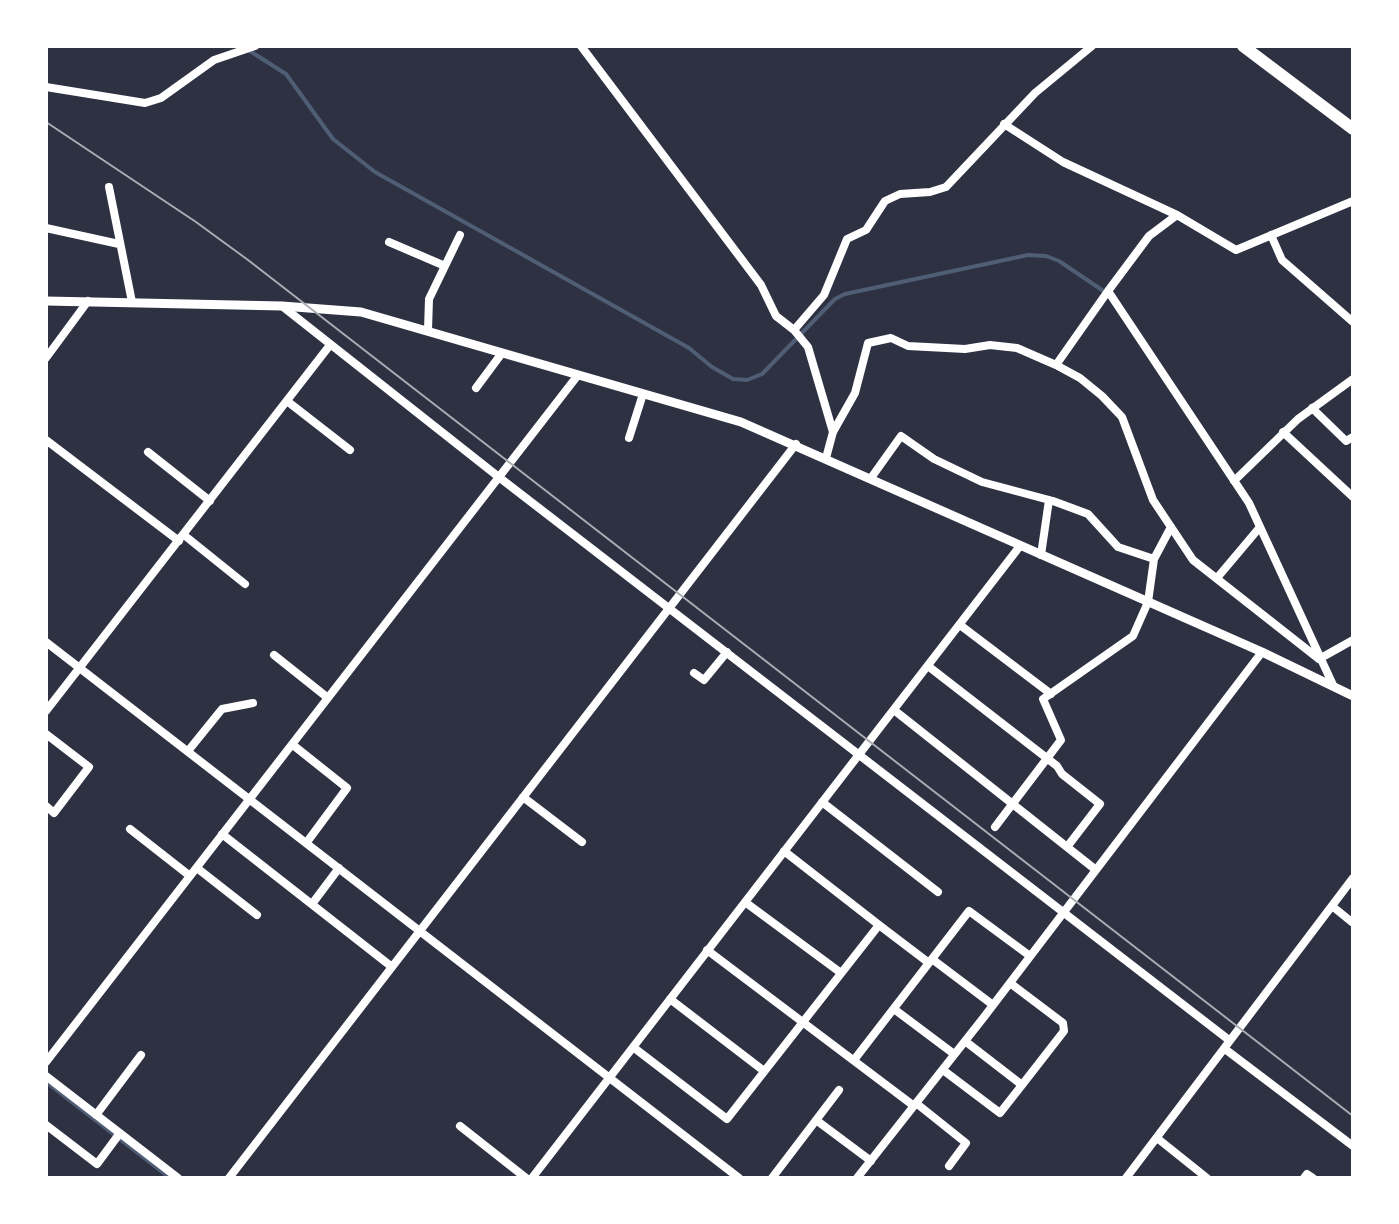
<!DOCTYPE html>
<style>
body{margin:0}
#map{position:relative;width:1399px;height:1224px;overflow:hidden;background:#2d3142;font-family:"Work Sans",sans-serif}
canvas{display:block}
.frame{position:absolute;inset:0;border:48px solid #fff;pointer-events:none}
</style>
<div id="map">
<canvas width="1399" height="1224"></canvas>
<div class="frame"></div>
</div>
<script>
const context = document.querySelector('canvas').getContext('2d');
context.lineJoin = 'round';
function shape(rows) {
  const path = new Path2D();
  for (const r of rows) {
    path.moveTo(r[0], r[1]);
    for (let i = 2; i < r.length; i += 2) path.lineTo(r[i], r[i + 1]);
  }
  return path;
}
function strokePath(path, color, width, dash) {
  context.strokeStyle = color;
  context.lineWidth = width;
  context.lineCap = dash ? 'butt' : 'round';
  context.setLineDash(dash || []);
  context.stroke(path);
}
const stream = shape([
 [242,46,286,74,333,139,375,172,689,348,712,367,733,379,747,380,762,374,835,299,845,294,1028,255,1046,256,1059,261,1102,290],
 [46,1082,170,1178]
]);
const minor = shape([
 [581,46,761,285,776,316,794,330,808,347,833,432],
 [46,87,145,103,161,98,214,60,255,46],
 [1004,124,1063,162,1177,215,1236,250,1353,201],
 [109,187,132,302],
 [46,228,119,244],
 [1271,235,1282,260,1353,322],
 [389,242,445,266],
 [1108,291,1149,236,1177,215],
 [282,306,500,478,1229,1040],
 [428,330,429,299,460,235],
 [794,330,824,295,847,239,866,230,885,201,900,194,930,192,946,187,1035,93,1092,46],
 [46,358,88,301],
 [1056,365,1108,291,1249,503,1333,685],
 [476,388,502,353],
 [287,401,350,450],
 [1312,408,1346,441,1353,437],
 [1283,432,1353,497],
 [629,438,643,394],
 [46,440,179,541],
 [148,452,210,501],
 [826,458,833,432,855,393,868,343,891,338,908,346,965,349,990,345,1017,348,1056,365,1080,378,1102,396,1122,417,1153,500,1193,560,1319,659],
 [871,478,901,436,934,459,982,482,1053,501,1088,514,1118,547,1154,559],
 [1234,481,1298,419,1353,379],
 [184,535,245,584],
 [1041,555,1049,500],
 [1217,578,1260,527],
 [960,625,1051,694],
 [46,642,739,1178],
 [274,655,328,698],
 [1319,659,1353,640],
 [928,666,1057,766,1062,774,1100,804,1067,847],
 [694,673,704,680,727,652],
 [894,710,1096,870],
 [46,711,330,345],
 [46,734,89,767,54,813,46,806],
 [293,745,347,788,307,842],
 [188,751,222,709,253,703],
 [523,797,582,842],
 [822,802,938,892],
 [995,827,1061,740,1043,699,1133,636,1148,602,1154,559,1171,527],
 [130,829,190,876],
 [222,834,392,967],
 [197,868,257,915],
 [745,902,841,973],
 [312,904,339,868],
 [1332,906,1353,923],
 [879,925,929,963],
 [707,950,914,1106],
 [932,959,993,1005],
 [670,999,764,1071],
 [894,1009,954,1054],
 [965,1041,1022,1085],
 [633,1047,727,1119,879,925,784,851],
 [1225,1049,1353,1146],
 [854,1060,969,911,1030,956],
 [46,1062,578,375],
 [943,1070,1000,1113,1022,1085,1064,1031,1063,1023,1010,983],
 [46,1076,178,1178],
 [916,1103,966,1143,949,1166],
 [96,1115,141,1055],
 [816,1120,871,1161],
 [46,1125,97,1164,120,1133],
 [460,1126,526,1178],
 [1157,1138,1207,1178],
 [229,1178,796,444],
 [532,1178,1020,546],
 [772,1178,839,1090],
 [857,1178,984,1017,1262,652],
 [1126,1178,1353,878],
 [1304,1178,1307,1174,1313,1178]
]);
const tertiary = shape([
 [46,301,282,306,361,312,741,422,1262,652,1353,696]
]);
const trunk = shape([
 [1243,46,1353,129]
]);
const tram = shape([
 [46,122,196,222,248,260,1353,1116]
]);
strokePath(stream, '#4f5d75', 4);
strokePath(minor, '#fff', 8);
strokePath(tertiary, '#fff', 9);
strokePath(trunk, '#fff', 12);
strokePath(tram, '#abadb3', 2);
</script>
